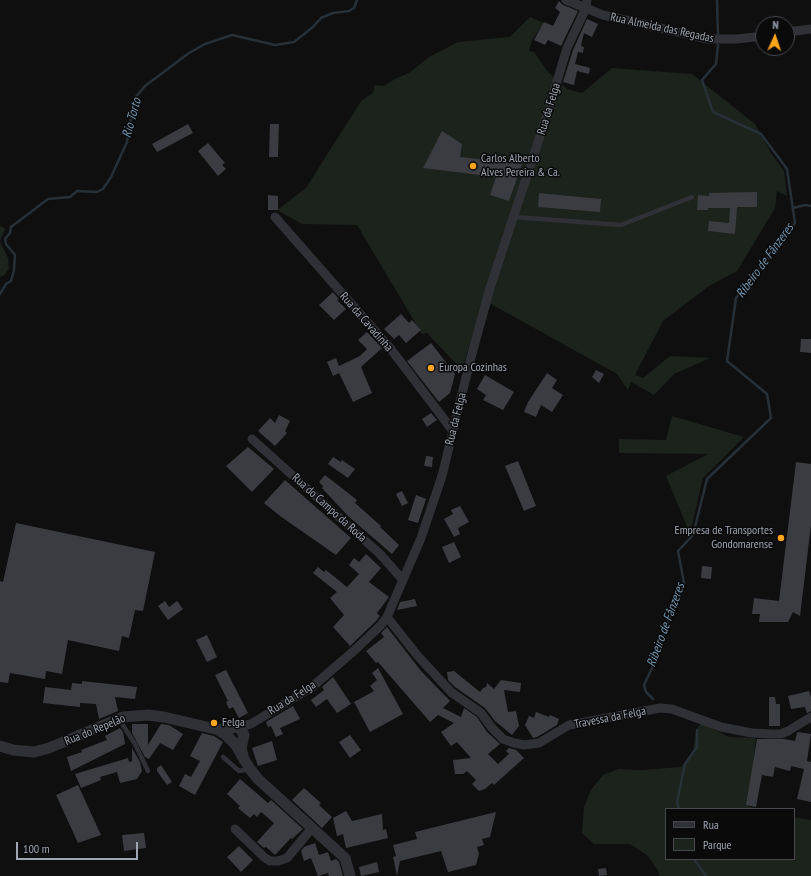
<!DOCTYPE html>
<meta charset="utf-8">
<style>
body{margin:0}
#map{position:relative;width:811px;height:876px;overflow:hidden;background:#0f0f10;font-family:"PT Sans Narrow",sans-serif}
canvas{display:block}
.legend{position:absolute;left:665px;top:808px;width:130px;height:52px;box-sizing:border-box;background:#0a0a0b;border:1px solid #46484e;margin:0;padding:5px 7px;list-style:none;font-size:12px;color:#9fa6b2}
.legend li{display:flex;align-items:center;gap:8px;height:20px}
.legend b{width:20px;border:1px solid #46484e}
.north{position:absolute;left:755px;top:16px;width:40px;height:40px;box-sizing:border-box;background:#0a0a0b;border:1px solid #46484e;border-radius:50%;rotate:3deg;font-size:11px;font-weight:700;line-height:16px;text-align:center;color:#9fa6b2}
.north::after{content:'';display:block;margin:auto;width:14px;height:18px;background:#fea51a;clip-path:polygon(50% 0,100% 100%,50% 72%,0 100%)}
.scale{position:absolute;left:16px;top:842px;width:122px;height:18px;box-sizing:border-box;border:2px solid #9fa6b2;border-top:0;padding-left:5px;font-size:12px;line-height:14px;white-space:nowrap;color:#9fa6b2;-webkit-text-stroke:3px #0a0a0b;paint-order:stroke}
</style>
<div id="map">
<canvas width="811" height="876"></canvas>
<ul class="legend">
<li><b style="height:5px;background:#303136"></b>Rua</li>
<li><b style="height:11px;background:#1b231c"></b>Parque</li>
</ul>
<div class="north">N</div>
<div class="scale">100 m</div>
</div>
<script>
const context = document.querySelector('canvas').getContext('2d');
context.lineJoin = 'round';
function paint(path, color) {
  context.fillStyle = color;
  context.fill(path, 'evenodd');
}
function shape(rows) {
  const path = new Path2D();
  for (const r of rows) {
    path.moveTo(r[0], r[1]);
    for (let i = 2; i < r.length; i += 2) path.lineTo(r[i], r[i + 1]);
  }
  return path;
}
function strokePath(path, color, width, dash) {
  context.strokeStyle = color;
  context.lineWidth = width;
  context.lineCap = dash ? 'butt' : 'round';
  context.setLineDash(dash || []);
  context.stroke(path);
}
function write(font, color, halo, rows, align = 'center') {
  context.font = font + ' "PT Sans Narrow",sans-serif';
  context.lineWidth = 3;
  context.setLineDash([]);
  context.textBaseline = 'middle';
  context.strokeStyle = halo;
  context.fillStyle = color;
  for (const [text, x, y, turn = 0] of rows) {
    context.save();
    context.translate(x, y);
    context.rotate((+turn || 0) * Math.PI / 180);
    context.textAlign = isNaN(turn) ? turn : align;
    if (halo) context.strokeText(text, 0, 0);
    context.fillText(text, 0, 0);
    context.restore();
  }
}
const green = shape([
 [530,17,544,23,532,40,529,51,534,52,548,72,567,89,582,93,612,68,692,74,755,124,771,153,784,171,787,196,777,191,775,208,737,271,709,286,663,321,635,375,643,378,670,356,710,358,674,374,654,395,631,382,628,390,617,374,491,304,490,302,482,304,462,370,427,333,422,334,357,225,302,224,277,210,306,188,361,101,373,93,375,85,384,86,395,79,409,73,429,57,458,42,510,37],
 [2,226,5,229,0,241,8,258,9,269,4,275,0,277,0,227],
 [672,416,744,437,703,478,690,534,666,476,708,454,619,453,619,439,666,440],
 [701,723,729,737,756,738,748,806,759,809,666,809,666,859,794,859,794,817,811,820,811,876,660,876,657,869,647,855,630,844,594,844,582,833,584,807,591,790,603,775,619,769,641,770,681,767,693,752,696,730]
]);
const stream = shape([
 [717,0,718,36],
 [793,208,805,205,811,206],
 [0,294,6,284,11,281,14,270,15,255,6,244,5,239,10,233,11,227,48,199,70,197,77,191,97,192,103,189,111,177,127,142,135,98,145,86,189,53,205,44,232,35,275,45,294,42,313,27,321,18,333,13,349,11,354,8,357,0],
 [653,699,646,692,644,685,656,660,667,625,684,583,678,551,693,535,707,479,771,418,767,394,727,361,736,298,795,223,787,169,761,134,713,112,702,80,716,64,718,45],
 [679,809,677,802,685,764,697,747,697,730],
 [694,859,706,876]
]);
const building = shape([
 [559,1,563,5,578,11,561,46,548,40,545,45,534,40,544,22,553,26,560,12,555,8],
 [587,19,598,24,592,37,584,33,581,46,584,47,583,53,578,52,575,64,590,68,589,74,577,71,574,85,563,82,573,50],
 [188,124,193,133,157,152,152,144],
 [270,124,279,124,278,157,269,157],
 [442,131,462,144,460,157,522,164,509,201,490,195,496,177,423,168],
 [208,143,225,163,222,165,226,169,218,176,198,151],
 [757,192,757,207,737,207,735,234,708,231,709,221,729,223,730,208,708,208,708,210,697,210,698,195,709,196,709,193],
 [539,193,601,199,600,212,538,207],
 [268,195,278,196,278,210,268,210],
 [333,292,339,299,337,300,346,309,334,320,319,305],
 [401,314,409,323,412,320,421,330,406,343,399,335,394,339,384,329],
 [367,332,382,348,361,367,372,393,353,402,339,373,333,376,327,362,336,358,339,366,360,356,367,349,358,340],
 [801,339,811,339,811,353,800,352],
 [431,343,455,374,450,393,439,402,407,361],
 [596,370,604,374,599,383,592,377],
 [547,373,557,380,552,388,563,395,552,412,541,405,536,417,524,412,528,402],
 [485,375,514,392,503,410,483,400,486,395,477,389],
 [431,413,437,420,427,427,422,419],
 [279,415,290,421,285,431,287,433,275,446,258,431,270,418,275,423],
 [248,447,274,469,252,492,226,466],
 [426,456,433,457,432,467,424,466],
 [333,457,341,462,342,460,355,469,348,478,328,464],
 [518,461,536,506,524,511,505,466],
 [796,462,811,464,811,525,800,616,793,612,788,622,759,622,760,614,752,614,754,598,779,601],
 [325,475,357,500,355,503,381,526,380,527,399,545,392,554,348,516,322,488,323,486,319,482],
 [285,480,351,538,336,555,280,516,264,503],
 [402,491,408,503,402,506,396,494],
 [416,495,426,499,418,523,408,520],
 [460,506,469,522,458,528,460,534,454,537,444,519,453,514,451,510],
 [16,523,155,552,143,611,135,610,129,638,122,636,119,651,68,640,62,674,46,671,45,679,10,673,8,683,0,682,0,581,3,582],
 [454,542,461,557,449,563,442,547],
 [366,554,381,568,369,582,389,597,377,613,380,616,376,621,350,646,333,627,344,615,330,598,337,592,313,573,318,567,324,572,326,570,347,587,359,574,349,565,354,558,359,562],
 [702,566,712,567,711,579,701,578],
 [415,599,417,606,397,610,400,602],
 [165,601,169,607,177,601,183,609,168,620,158,606],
 [387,627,421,671,450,701,443,708,461,717,464,708,477,717,487,732,500,744,488,754,498,764,509,754,506,751,509,748,516,750,524,758,494,785,492,783,485,789,479,791,472,784,476,780,467,771,463,774,455,774,453,760,471,758,457,742,451,746,441,732,454,723,438,715,430,722,378,662,376,663,366,651,384,637,381,633],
 [207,635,217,657,207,662,196,640],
 [378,668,403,714,370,732,354,702,374,691,370,686,377,680,372,673],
 [226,670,248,713,239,718,233,707,229,709,226,702,228,701,215,675],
 [454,671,480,692,483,688,486,687,487,683,494,689,501,680,521,683,520,692,504,690,508,712,516,711,519,726,512,735,495,721,485,708,455,687,448,680,447,672],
 [333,677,351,704,337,713,327,699,316,707,311,700,324,690,322,687],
 [82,681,137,687,135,699,115,697,118,711,99,719,96,704,80,703,80,707,43,703,45,687,71,690,72,683,82,684],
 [809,691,811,697,811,711,807,713,805,707,791,709,788,696],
 [769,697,775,697,776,704,780,704,780,726,769,726],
 [293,706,300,719,280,728,283,734,276,737,271,726,268,727,266,722],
 [536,712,549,717,550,715,559,719,557,725,537,737,533,738,525,725,529,716,534,718],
 [132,724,148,724,148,745,161,724,169,725,183,734,173,750,160,743,149,759,145,757,132,733],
 [120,728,123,732,125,744,71,771,67,757,82,752,81,750,107,740,105,736],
 [798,732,811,734,807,761,811,762,811,802,797,799,804,769,791,766,790,771,775,767,773,777,762,775,756,807,746,805,757,739,784,739,795,741,797,733],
 [202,733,214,736,223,742,195,795,179,786,185,774,191,777,200,761,190,756],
 [350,735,361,750,350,758,339,742],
 [272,741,277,760,258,766,252,748],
 [132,748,140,762,142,771,137,779,120,783,117,772,100,777,101,780,81,788,75,774,128,758,129,762,132,761],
 [161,765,172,782,167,785,157,771,157,768],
 [240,779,268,803,271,800,303,829,292,839,291,838,275,855,266,847,264,848,257,842,274,823,261,812,257,817,254,814,250,818,238,808,240,806,227,794],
 [78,785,101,835,78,843,56,795],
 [304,788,321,803,319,805,332,817,322,828,292,800],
 [346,811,352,821,382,814,383,830,386,829,388,838,346,848,343,834,337,836,333,818],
 [496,812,490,837,482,839,484,845,477,847,479,854,476,865,448,872,441,851,400,861,397,876,393,857,396,856,393,845,417,839,415,832],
 [144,833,146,848,124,851,122,835],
 [315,843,319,855,328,852,331,861,336,859,339,862,343,876,329,876,328,873,318,876,311,858,304,861,301,851,304,847],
 [239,846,253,860,241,872,227,857],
 [377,862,379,872,361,876,359,867],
 [606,868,607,875,599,876,598,869]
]);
const service = shape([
 [514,217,621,225,692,197],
 [119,719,135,744,148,771],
 [223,757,239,771,250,769]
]);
const minor = shape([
 [566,0,603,15,708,39,737,39,763,36],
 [787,32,811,29],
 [275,217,390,348,453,431],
 [252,439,380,554,402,579],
 [387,617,417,655,451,692,481,713,492,728,503,739,514,743,524,745,539,743,569,725,660,708,672,709,721,727,752,733,772,734,781,734,788,731,811,717],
 [238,727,251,724,312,687,356,649,381,625,387,617,421,538,442,476,470,361,490,288,547,115,567,48,586,8,587,0],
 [235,829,264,857,270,861,278,861,287,858,312,828]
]);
const tertiary = shape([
 [216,729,225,734,235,744,250,769,258,779,345,858,350,876],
 [0,746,13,750,34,752,49,748,123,717,148,715,164,717,215,729,225,730,236,727,240,728,244,735,241,748,244,760]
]);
const markers = [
 [473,166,4,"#fea51a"],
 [431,368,4,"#fea51a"],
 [781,538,4,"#fea51a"],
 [214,723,4,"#fea51a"]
];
const streetNames = [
 ["Rua Almeida das Regadas",662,28,12],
 ["Rua da Felga",549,109,-73],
 ["Rua da Cavadinha",366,322,49],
 ["Rua da Felga",456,419,-76],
 ["Rua do Campo da Roda",329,508,42],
 ["Rua da Felga",292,698,-32],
 ["Travessa da Felga",610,718,-11],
 ["Rua do Repelão",95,730,-22]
];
const poiNames = [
 ["Carlos Alberto",481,159],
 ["Alves Pereira & Ca.",481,173],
 ["Europa Cozinhas",439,368],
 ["Empresa de Transportes",773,531,"right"],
 ["Gondomarense",773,545,"right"],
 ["Felga",222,723]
];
const waterNames = [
 ["Rio Torto",132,118,-75],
 ["Ribeiro de Fânzeres",765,261,-54],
 ["Ribeiro de Fânzeres",666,625,-70]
];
paint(green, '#1b231c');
strokePath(stream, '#273036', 2.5);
paint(building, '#3b3c41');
strokePath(service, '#303136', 4.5);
strokePath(minor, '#303136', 9);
strokePath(tertiary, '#303136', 11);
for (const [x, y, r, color] of markers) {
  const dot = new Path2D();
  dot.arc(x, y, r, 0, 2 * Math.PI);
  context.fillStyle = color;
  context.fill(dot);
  strokePath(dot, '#0a0a0b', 1.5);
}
write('12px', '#9fa6b2', '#0a0a0b', streetNames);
write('12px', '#9fa6b2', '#0a0a0b', poiNames, 'left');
write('italic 13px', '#7297b1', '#0a0a0b', waterNames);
</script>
